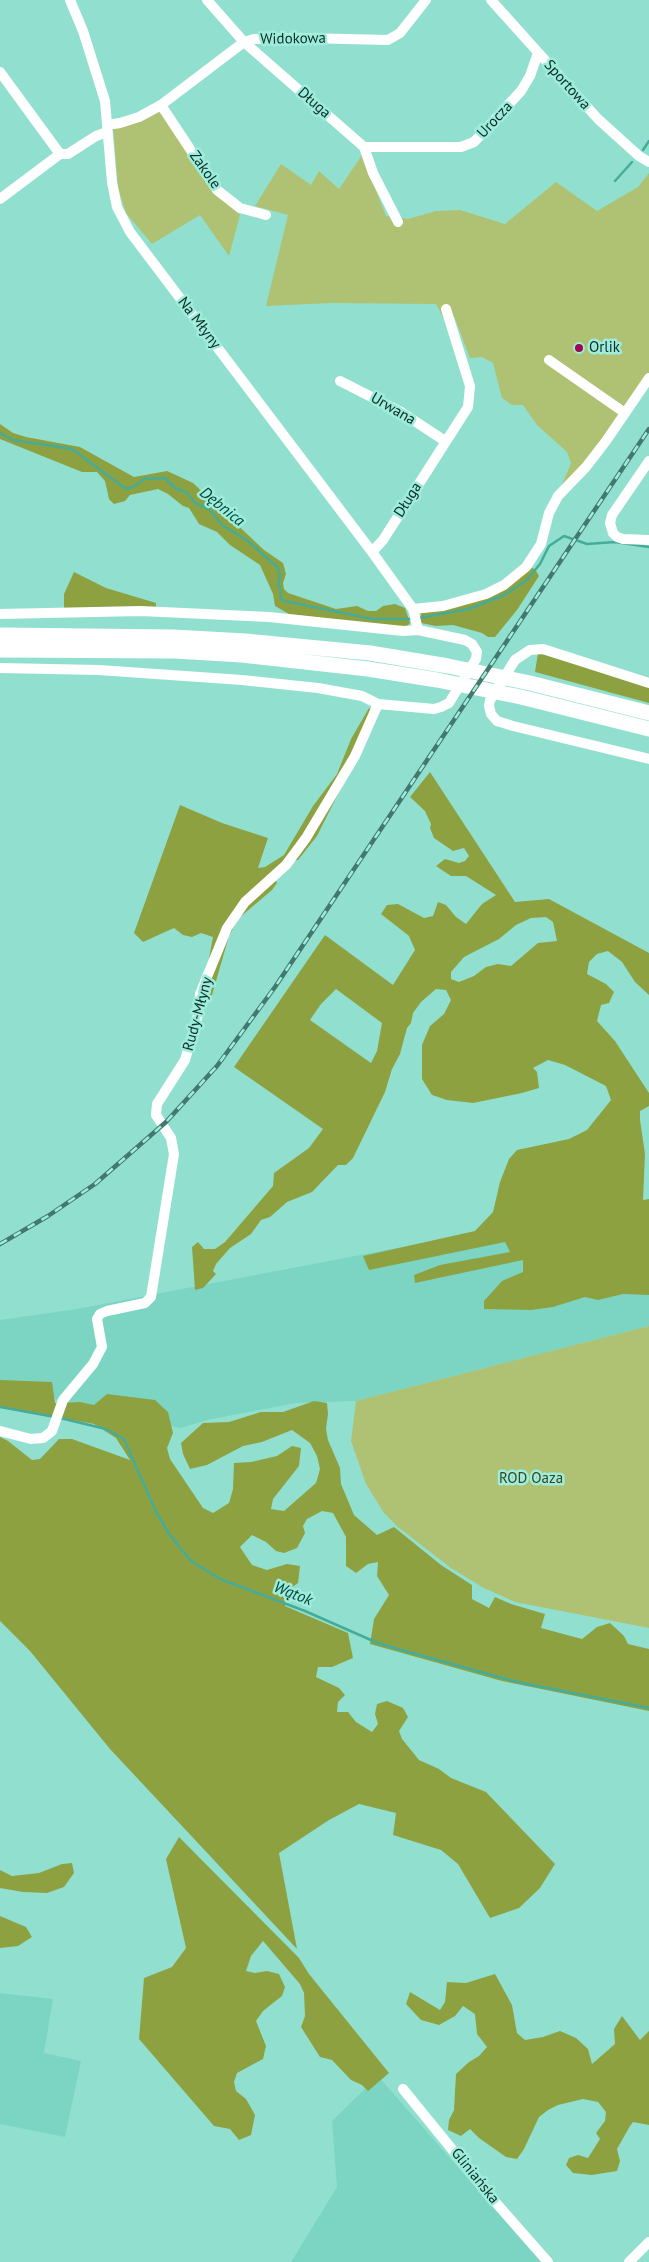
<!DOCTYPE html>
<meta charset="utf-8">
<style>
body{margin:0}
canvas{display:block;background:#91e0cf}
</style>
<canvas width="649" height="2262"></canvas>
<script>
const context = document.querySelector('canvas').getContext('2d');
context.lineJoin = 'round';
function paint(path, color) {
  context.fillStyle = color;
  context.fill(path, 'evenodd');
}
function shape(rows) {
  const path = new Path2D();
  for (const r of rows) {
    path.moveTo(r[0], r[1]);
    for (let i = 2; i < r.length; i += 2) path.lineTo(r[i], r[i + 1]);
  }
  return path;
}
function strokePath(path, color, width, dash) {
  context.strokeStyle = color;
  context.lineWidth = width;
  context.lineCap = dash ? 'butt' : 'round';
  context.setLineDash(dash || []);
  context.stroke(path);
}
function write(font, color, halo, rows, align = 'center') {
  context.font = font + ' "PT Sans",sans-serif';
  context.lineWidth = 5;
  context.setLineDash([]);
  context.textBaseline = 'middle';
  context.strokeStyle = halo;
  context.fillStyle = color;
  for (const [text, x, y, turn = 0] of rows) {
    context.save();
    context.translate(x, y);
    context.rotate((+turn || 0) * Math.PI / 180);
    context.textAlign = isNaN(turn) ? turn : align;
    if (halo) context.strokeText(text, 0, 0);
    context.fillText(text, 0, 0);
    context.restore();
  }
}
const built = shape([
 [649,1200,649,1326,356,1401,296,1403,207,1420,181,1428,149,1422,117,1410,55,1399,0,1393,0,1320,77,1309],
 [0,1993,53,1999,44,2053,81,2061,65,2137,0,2124],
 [378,2076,541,2262,291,2262,337,2187,332,2121]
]);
const green = shape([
 [155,111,164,114,220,196,240,215,229,256,200,215,152,244,126,213,118,188,113,127],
 [362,155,386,216,408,219,436,211,460,210,505,224,556,182,597,211,638,187,649,173,649,374,598,448,560,490,571,463,567,452,537,425,523,405,512,405,502,398,493,363,482,357,470,358,454,316,444,319,436,304,331,303,266,306,288,215,255,206,281,164,311,185,319,171,339,189],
 [649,1326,649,1628,515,1602,482,1587,451,1568,398,1527,384,1513,366,1484,351,1441,356,1401]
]);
const forest = shape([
 [0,424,13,433,26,437,80,447,134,477,167,471,178,476,193,483,264,550,283,563,286,574,283,583,284,589,288,593,336,609,357,606,368,611,376,611,383,606,395,604,405,608,410,623,406,628,289,614,275,606,273,594,260,565,230,545,217,532,199,524,189,508,183,506,168,494,158,489,130,495,125,501,114,504,109,499,105,481,97,472,82,472,0,439],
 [531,568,535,569,539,576,517,610,495,637,488,637,482,633,453,625,436,626,421,623,421,611,446,608],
 [74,572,106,588,156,603,156,611,64,612,64,594],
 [538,653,649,686,649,703,535,672],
 [369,708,374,712,347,776,317,836,298,860,290,861,274,876,277,883,272,890,239,918,229,936,212,995,201,1001,213,937,201,933,192,937,183,935,174,928,143,942,134,933,180,805,222,823,268,838,258,868,265,867,284,855,313,806,337,774,351,739],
 [430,772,515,902,549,899,649,953,649,995,635,982,622,962,608,951,597,954,589,962,587,974,606,984,614,992,609,1003,601,1005,597,1021,615,1041,649,1093,649,1106,640,1111,640,1120,645,1154,643,1200,649,1199,649,1295,623,1294,598,1300,585,1297,553,1307,531,1310,484,1309,484,1301,502,1281,523,1272,523,1260,415,1283,414,1275,440,1265,510,1252,505,1242,369,1270,363,1256,475,1231,493,1212,500,1182,509,1159,517,1150,569,1139,587,1130,611,1100,606,1086,565,1065,548,1060,533,1068,537,1072,539,1088,522,1093,473,1103,447,1100,432,1095,422,1079,422,1045,430,1026,444,1014,451,1000,446,990,436,989,421,1002,413,1013,411,1023,407,1028,400,1054,392,1069,385,1092,353,1158,346,1165,338,1165,312,1192,287,1202,270,1217,261,1220,251,1234,230,1248,216,1264,213,1271,216,1274,203,1288,195,1290,192,1247,198,1242,204,1249,215,1249,225,1242,273,1186,274,1173,309,1148,323,1129,234,1067,325,935,393,985,415,950,409,936,381,914,387,905,398,904,424,918,433,916,438,902,446,905,456,917,466,924,482,904,496,895,466,876,451,876,436,866,445,859,459,863,465,861,469,856,464,848,453,851,434,838,430,828,431,824,425,811,410,797],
 [546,917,553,922,557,941,538,943,511,966,498,964,486,967,474,976,459,982,451,979,451,972,464,957,499,939,516,925,531,918],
 [336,989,382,1023,377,1051,371,1063,310,1020,321,1004],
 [0,1380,52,1382,55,1403,80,1402,94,1405,107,1394,155,1400,168,1412,173,1433,167,1448,170,1459,203,1508,213,1513,229,1503,233,1489,234,1463,251,1462,277,1456,292,1446,301,1448,299,1466,273,1499,271,1509,284,1511,316,1483,320,1469,317,1456,310,1443,292,1430,262,1442,243,1446,207,1465,190,1469,183,1454,181,1443,203,1423,229,1422,261,1412,283,1412,314,1401,327,1403,328,1414,326,1429,328,1440,340,1468,341,1484,354,1515,377,1535,394,1527,441,1565,472,1585,472,1599,489,1608,495,1597,511,1604,545,1614,541,1628,582,1639,597,1627,610,1623,624,1636,628,1644,649,1649,649,1711,502,1681,370,1644,374,1619,389,1595,377,1576,378,1562,368,1564,356,1573,346,1566,346,1537,333,1513,322,1511,307,1519,303,1526,305,1533,297,1548,284,1553,276,1551,266,1542,252,1535,240,1547,252,1565,267,1570,287,1564,300,1566,298,1583,288,1590,285,1606,348,1633,353,1658,332,1667,318,1667,316,1677,339,1688,345,1695,338,1702,337,1712,348,1712,356,1722,372,1732,378,1724,375,1714,377,1704,387,1701,403,1708,408,1717,399,1731,402,1739,419,1760,439,1769,451,1778,486,1792,555,1864,540,1888,519,1908,490,1918,458,1864,441,1850,393,1835,396,1813,359,1804,329,1820,279,1853,297,1949,110,1749,30,1651,0,1621,0,1437,8,1441,32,1460,40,1459,59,1439,72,1439,130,1460,116,1438,94,1424,0,1407],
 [179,1837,299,1958,309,1974,389,2073,368,2091,362,2085,351,2080,332,2060,320,2057,301,2027,305,2016,304,1993,300,1984,263,1941,251,1956,246,1971,255,1973,267,1971,279,1974,285,1987,282,1996,263,2011,256,2021,266,2046,263,2059,237,2073,234,2082,236,2091,246,2099,255,2115,251,2135,239,2140,230,2129,214,2126,139,2039,144,1978,172,1967,186,1948,166,1859],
 [72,1863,74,1873,64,1887,47,1893,23,1892,0,1888,0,1870,12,1876,39,1873,62,1864],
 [0,1916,26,1927,32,1937,18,1946,0,1948],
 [495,1974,512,2005,517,2033,525,2040,543,2037,560,2031,576,2038,588,2049,592,2064,615,2044,614,2029,622,2016,640,2040,649,2031,649,2125,633,2122,630,2126,617,2149,620,2161,617,2171,592,2175,573,2173,566,2165,569,2158,578,2155,588,2158,600,2139,596,2133,605,2121,606,2112,598,2102,583,2099,558,2105,548,2110,539,2117,524,2149,517,2159,506,2157,479,2138,470,2129,461,2136,448,2130,449,2120,454,2110,456,2074,469,2062,479,2056,487,2047,477,2034,475,2014,463,2006,455,2016,439,2025,421,2020,406,2004,410,1992,440,2010,445,2002,447,1982,466,1983]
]);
const stream = shape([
 [643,150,649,141],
 [615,181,632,162],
 [0,433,13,440,72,449,126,489,133,487,144,479,165,478,174,487,187,493,195,503,209,509,222,525,248,541,278,568,280,576,278,585,281,591,281,599,284,601,373,619,411,619],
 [419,618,469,609,504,595,526,581,540,564,549,546,564,536,587,544,615,542,649,547],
 [0,1407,55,1417],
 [60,1418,106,1429,124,1439,156,1512,169,1534,191,1561,220,1579,305,1611,380,1644,517,1682,649,1708]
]);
const street = shape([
 [207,0,244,42,364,147,373,173,398,222],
 [491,0,598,119,639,156,649,162],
 [0,72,60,154,68,154,96,136,107,132],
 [161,105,217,190,240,208,266,215],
 [107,125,120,123,139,117,161,105,244,42,254,39,304,38,388,40,400,33,426,0],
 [364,147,461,147,474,142,521,91,530,76,538,53],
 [0,199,60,154],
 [549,360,625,413],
 [340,381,401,412,445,441],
 [649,461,612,515,610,523,613,533,617,537,623,539,649,540],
 [372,552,383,540,468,407,470,386,446,309],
 [413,609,443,606,486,594,504,585,526,567,541,544,549,513,558,496,586,467,606,441,649,378],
 [0,614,141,611,269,617,403,631,418,630],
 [0,668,99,670,242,680,318,688,362,696,378,704],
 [649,683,543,649,530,650,515,660,490,700,489,706,491,714,497,721,513,726,649,759],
 [0,1431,31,1439,43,1438,52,1431,63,1400,93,1364,102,1347,97,1319,100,1314,107,1311,145,1303,151,1297,174,1154,171,1138,156,1115,157,1104,185,1060,198,1015,200,994,227,928,245,902,286,865,306,838,355,756,378,704,434,709,441,707,449,703,476,659,477,652,472,644,465,640,418,630,413,609,372,552,130,232,117,207,112,182,105,101,83,31,70,0],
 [403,2089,490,2196,548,2262],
 [629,2262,649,2242]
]);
const primary = shape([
 [0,635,173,637,245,641,370,653,448,666,530,683,649,713],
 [0,650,175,651,242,655,368,669,437,680,521,697,649,729]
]);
const rail = shape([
 [0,1244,48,1216,95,1184,166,1122,217,1066,275,987,649,429]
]);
const markers = [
 [579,348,5,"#9c0753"]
];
const streetNames = [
 ["Widokowa",293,39,-1],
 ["Sportowa",567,85,48],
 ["Długa",314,103,41],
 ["Urocza",495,120,-47],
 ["Zakole",205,170,55],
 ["Na Młyny",199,323,53],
 ["Urwana",393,409,30],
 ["Długa",408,500,-58],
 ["Rudy-Młyny",198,1014,-75],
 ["Gliniańska",475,2176,51]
];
const poiNames = [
 ["Orlik",589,348]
];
const parkNames = [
 ["ROD Oaza",531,1479]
];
const waterNames = [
 ["Dębnica",222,507,39],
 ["Wątok",293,1594,21]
];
paint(built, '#7cd5c3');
paint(green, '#afc172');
paint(forest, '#8ea141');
strokePath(stream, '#44ac99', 2.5);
strokePath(street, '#fff', 10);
strokePath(primary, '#fff', 15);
strokePath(rail, '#43786e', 4.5);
strokePath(rail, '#9eeddc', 2.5, [8]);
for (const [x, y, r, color] of markers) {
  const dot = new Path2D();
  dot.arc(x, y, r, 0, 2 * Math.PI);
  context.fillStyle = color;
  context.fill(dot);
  strokePath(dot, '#9eeddc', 2);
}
write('15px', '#0a2c26', '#9eeddc', streetNames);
write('15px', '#0a2c26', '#9eeddc', poiNames, 'left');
write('15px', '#3a431b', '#9eeddc', parkNames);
write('italic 16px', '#03443a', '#9eeddc', waterNames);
</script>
